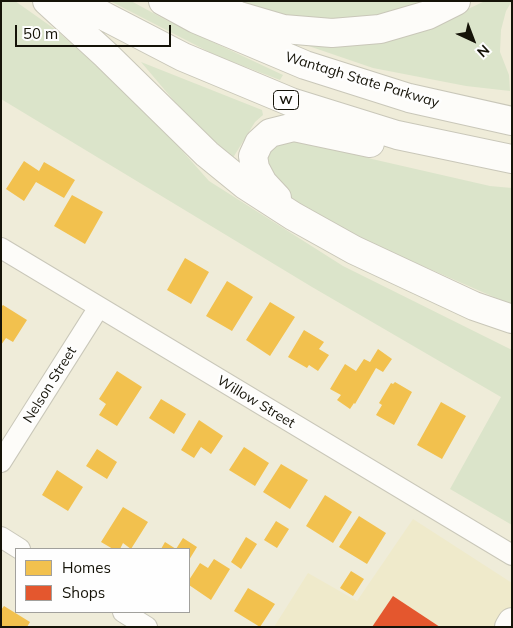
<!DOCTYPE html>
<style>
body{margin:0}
#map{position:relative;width:513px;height:628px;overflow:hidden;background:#efecd9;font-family:Mulish,sans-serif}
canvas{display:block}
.frame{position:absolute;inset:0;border:2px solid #151308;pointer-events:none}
.legend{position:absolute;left:15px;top:548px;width:175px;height:65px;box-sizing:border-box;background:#fefefe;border:1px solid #a1a09c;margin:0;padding:6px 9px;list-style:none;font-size:15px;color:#151308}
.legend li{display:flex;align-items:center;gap:10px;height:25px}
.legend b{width:25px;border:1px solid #a1a09c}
.north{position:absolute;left:448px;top:15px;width:50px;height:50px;-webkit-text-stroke:4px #fefefe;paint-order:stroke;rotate:137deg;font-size:14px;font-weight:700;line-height:20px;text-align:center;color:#151308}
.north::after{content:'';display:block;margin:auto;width:18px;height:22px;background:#151308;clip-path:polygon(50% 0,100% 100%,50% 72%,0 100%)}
.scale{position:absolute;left:15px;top:25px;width:156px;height:22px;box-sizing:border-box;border:2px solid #151308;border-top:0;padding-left:6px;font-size:15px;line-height:18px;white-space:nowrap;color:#151308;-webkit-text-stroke:4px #fefefe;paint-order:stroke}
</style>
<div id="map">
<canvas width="513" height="628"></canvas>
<div class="frame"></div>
<ul class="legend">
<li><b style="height:14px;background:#f2c14e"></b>Homes</li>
<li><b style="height:14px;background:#e4572e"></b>Shops</li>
</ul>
<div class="north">N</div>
<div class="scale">50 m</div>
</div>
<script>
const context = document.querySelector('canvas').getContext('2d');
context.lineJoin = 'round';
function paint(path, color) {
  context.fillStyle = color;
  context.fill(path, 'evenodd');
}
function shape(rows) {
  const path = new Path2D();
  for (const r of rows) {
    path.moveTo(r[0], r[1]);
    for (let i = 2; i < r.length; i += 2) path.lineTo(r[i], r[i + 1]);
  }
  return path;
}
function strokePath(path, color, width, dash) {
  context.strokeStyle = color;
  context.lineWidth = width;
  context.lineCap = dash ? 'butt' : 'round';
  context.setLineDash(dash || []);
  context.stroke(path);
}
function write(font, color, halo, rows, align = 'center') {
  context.font = font + ' Mulish,sans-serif';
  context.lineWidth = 5;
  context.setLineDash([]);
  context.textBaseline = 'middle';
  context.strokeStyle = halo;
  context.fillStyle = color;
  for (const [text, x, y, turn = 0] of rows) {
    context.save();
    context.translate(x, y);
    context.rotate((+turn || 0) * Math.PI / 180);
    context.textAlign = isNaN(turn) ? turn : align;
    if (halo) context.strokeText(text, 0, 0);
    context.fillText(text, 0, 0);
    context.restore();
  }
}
const built = shape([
 [413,519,512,583,512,627,274,627,308,573,357,601]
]);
const green = shape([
 [1,1,15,1,56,30,146,110,209,181,343,266,512,350,512,525,450,489,501,397,312,287,1,99],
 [110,1,131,1,166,20,283,75,280,80,217,56],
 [225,1,429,1,347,25,274,20],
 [485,1,512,1,506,11,501,30,500,52,509,75,510,91,466,86,373,68,291,40,423,30],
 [141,62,262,110,263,115,255,122,231,161,203,135],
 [300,136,372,159,490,186,512,188,512,305,375,245,311,211,279,189,265,158,271,144]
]);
const homes = shape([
 [24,161,39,171,44,162,75,180,64,198,36,182,24,201,6,189],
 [72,195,103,212,85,244,54,226],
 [185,258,209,272,191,304,167,290],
 [227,281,253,297,232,331,206,316],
 [270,302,295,317,270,356,246,340],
 [3,305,27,320,13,342,6,338,1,345,1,307],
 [304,330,324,342,319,349,329,355,318,371,309,365,307,368,288,357],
 [378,349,392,359,383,372,376,368,355,404,354,403,350,409,337,400,341,395,330,389,345,364,356,371,364,359,370,362],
 [117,371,142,387,117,426,99,415,106,404,99,399],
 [395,382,412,392,394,425,376,415,382,405,379,403,391,383,393,384],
 [161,399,186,414,174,434,149,418],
 [441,402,466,416,442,459,417,445],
 [199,420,223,436,211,454,201,447,194,458,181,450],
 [244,447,269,463,255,486,229,470],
 [97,449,117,462,107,479,86,466],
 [281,464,308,480,290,509,263,492],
 [57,470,83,487,68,511,42,495],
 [325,495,352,512,333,543,306,526],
 [123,507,148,522,131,549,123,543,120,549,113,549,101,542],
 [359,516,386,533,367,564,339,547],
 [276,521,289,529,277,548,264,540],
 [246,537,257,544,241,569,231,562],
 [183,538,197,547,189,560,189,549,161,549,165,542,176,549],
 [214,559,230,569,211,600,189,585,189,580,200,563,208,568],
 [351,571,364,579,353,596,340,588],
 [248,588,275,604,260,627,234,611],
 [4,606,30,622,27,627,1,627,1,610]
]);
const shops = shape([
 [393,596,440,627,372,627]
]);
const minor = shape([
 [1,248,512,555],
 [1,462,99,307],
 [1,537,20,549],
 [123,612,147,627]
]);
const primary = shape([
 [509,627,512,622]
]);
const motorway = shape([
 [47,1,106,55,207,154,245,185,293,216,354,250,474,306,512,319],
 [75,1,183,57,291,102,397,135,512,159],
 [163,1,196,19,305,65,409,98,512,121],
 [208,1,239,16,283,29,332,33,380,29,428,15,456,1],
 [277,198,263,183,255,168,253,156,259,143,270,133,294,127,370,143]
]);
const shields = [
 [286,100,25]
];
const shieldNames = [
 ["W",286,100]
];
const streetNames = [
 ["Wantagh State Parkway",362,80,17],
 ["Nelson Street",50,385,-58],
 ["Willow Street",256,402,31]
];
paint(built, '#efeacb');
paint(green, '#dbe4ca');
paint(homes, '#f2c14e');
paint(shops, '#e4572e');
strokePath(minor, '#c9c7b9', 22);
strokePath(primary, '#c9c7b9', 30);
strokePath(motorway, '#c9c7b9', 30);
strokePath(minor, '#fdfcf9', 20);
strokePath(primary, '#fdfcf9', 28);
strokePath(motorway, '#fdfcf9', 28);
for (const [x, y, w] of shields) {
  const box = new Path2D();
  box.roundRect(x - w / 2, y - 9.5, w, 19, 4);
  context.fillStyle = '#fefefe';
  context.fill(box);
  strokePath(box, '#151308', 1);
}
write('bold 12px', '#151308', null, shieldNames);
write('14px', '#151308', '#fefefe', streetNames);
</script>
